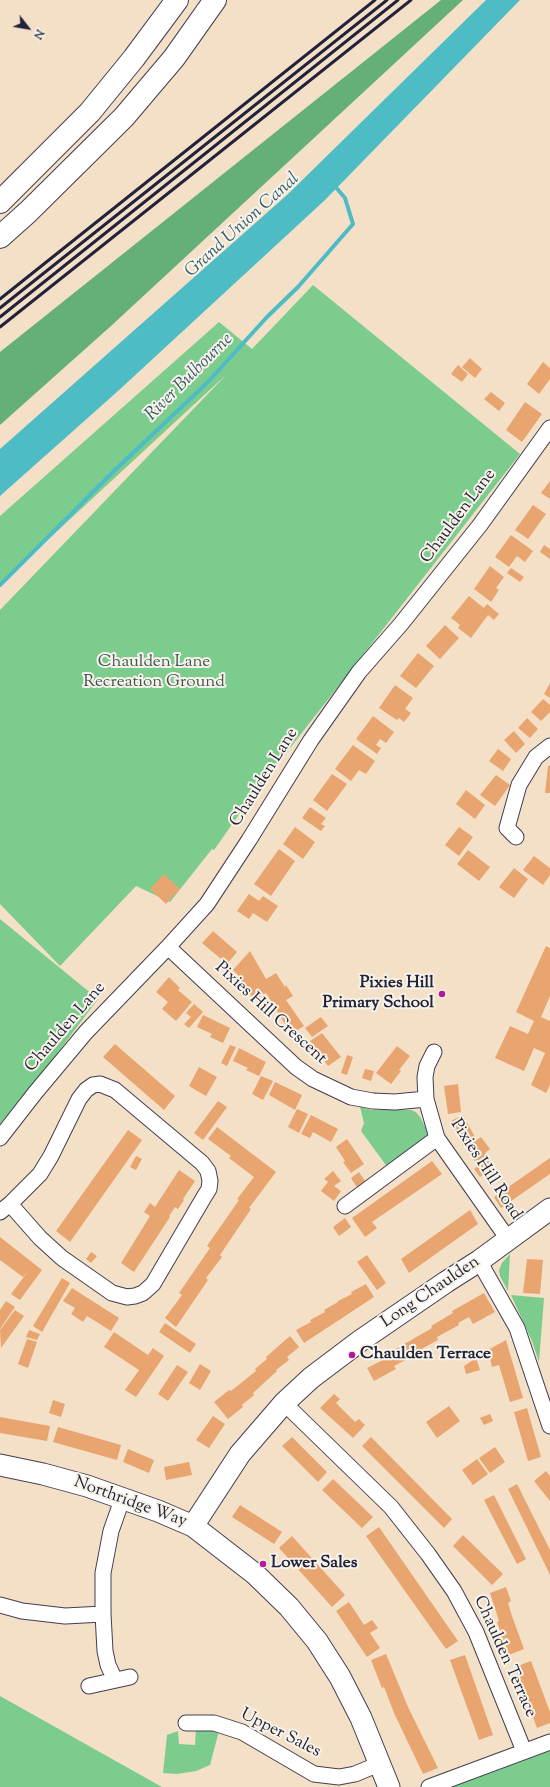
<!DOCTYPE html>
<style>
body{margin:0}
#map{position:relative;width:550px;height:1787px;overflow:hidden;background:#f4e0c7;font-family:"Sorts Mill Goudy",serif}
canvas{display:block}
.north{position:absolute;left:8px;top:8px;width:40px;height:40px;-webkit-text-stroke:3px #f7f3e8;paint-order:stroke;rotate:121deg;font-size:11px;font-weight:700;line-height:16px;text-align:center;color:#22223b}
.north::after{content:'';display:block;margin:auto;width:14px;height:18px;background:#22223b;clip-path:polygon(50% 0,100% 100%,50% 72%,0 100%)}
</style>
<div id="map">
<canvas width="550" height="1787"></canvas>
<div class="north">N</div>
</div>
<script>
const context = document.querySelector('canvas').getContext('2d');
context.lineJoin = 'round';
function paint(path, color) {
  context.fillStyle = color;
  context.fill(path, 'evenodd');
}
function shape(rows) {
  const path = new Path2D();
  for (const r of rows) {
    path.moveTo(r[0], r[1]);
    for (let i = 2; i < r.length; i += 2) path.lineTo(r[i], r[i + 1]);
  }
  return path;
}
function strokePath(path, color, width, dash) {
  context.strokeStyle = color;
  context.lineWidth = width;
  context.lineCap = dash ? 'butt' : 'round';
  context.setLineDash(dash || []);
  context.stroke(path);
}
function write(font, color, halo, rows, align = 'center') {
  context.font = font + ' "Sorts Mill Goudy",serif';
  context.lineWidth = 4;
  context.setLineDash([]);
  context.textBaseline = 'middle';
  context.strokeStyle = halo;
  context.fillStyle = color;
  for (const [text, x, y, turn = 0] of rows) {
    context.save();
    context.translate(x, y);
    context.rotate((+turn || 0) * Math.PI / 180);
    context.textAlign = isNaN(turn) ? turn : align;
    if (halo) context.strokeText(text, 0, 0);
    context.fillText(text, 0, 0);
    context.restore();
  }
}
const green = shape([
 [313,285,520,454,247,803,214,850,212,849,170,902,136,886,60,966,0,904,0,610,227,374,0,584,0,516,219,322,252,349],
 [0,919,98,999,0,1129],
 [360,1107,372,1110,411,1110,416,1112,420,1117,426,1128,429,1140,388,1168,361,1131,364,1123],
 [510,1254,508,1291,500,1276,499,1270,502,1263],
 [511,1295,544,1298,539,1362,532,1341],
 [0,1696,162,1787,0,1787],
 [220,1727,210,1765,196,1771,177,1774,163,1773,167,1735,178,1731,179,1744,195,1745,196,1728],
 [550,1748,550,1787,443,1787]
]);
const forest = shape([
 [441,0,463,0,111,326,0,425,0,352]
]);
const water = shape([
 [486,0,520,0,325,200,118,391,0,496,0,449,287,195]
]);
const stream = shape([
 [0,585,117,468,206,384,267,317,298,287,353,224,345,198,333,184]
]);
const building = shape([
 [470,358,482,369,475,378,462,367],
 [543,362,550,368,550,379,539,394,527,384],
 [458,365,468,374,462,382,451,374],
 [491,392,505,403,499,411,484,399],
 [525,402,542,414,522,442,506,430],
 [550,481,550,499,541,493],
 [533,505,546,514,528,539,515,530],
 [511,535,533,551,525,562,517,556,509,567,495,557],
 [544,545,550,549,550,559,540,552],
 [490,566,504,577,496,588,499,590,491,602,474,589],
 [511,568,524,577,520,582,507,573],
 [469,596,484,608,487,604,499,614,494,620,488,615,471,638,458,628,460,625,451,618],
 [445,625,459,638,440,659,426,646],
 [418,653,434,666,416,688,400,676],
 [550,683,550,698,544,694],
 [395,685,413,698,405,709,411,713,404,722,399,718,397,720,379,708],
 [543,699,550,705,550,712,541,721,531,712],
 [373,716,394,732,386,743,380,739,376,745,381,748,377,754,356,739],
 [527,718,538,729,530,738,518,728],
 [514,731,525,744,516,753,504,740],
 [353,745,375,761,366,774,359,770,351,781,335,769],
 [498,749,511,759,503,771,489,761],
 [548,766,550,766,550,793,545,793],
 [332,774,347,784,327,811,313,800],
 [496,775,510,785,495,806,480,795],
 [466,790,485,805,475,819,456,804],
 [310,807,326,818,321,824,325,826,321,831,302,818],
 [295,827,315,842,303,859,283,844],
 [459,827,473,837,459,856,445,845],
 [279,849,295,861,271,896,254,884],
 [468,850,490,867,479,881,457,864],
 [534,856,550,868,550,875,543,885,523,870],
 [514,868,528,879,514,898,499,887],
 [164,874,180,889,166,904,150,889],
 [249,894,259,901,263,896,278,906,267,922,253,913,249,919,237,911],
 [213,931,237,952,227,964,202,943],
 [546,946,550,948,550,996,541,1017,550,1021,550,1085,546,1093,531,1085,545,1053,534,1048,524,1071,495,1058,510,1026,528,1034,534,1021,516,1012],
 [250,951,266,979,276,973,285,987,286,985,293,996,286,1000,304,1026,291,1034,266,993,254,1000,238,975,233,970],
 [169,977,180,988,178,990,192,1002,176,1021,162,1009,168,1002,156,992],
 [194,1004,203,1012,189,1028,184,1024,191,1017,186,1013],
 [203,1015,230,1028,223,1043,210,1037,212,1034,197,1027],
 [321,1017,328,1026,312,1037,305,1028],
 [322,1033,341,1057,328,1066,310,1041],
 [115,1044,175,1096,164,1110,103,1057],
 [230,1045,236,1047,227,1066,221,1063],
 [397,1046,410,1056,399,1070,401,1071,391,1084,376,1073],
 [239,1048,266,1062,259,1076,246,1070,248,1068,233,1061],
 [347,1055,353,1057,347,1075,341,1073],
 [199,1067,217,1077,206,1096,189,1086],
 [365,1069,374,1071,371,1081,362,1078],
 [261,1076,273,1081,263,1100,252,1094],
 [275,1082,302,1095,295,1110,269,1095],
 [458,1084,461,1112,448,1114,444,1086],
 [218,1101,227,1107,203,1140,194,1133],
 [297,1109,308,1114,299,1133,288,1127],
 [311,1115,338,1129,331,1142,313,1132,310,1138,301,1134],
 [463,1115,476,1139,463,1146,451,1121],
 [217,1127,276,1172,249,1208,251,1209,220,1255,222,1257,206,1278,208,1280,176,1327,165,1318,182,1295,179,1293,210,1248,207,1246,239,1200,237,1199,254,1177,229,1158,231,1156,208,1139],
 [128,1130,142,1140,70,1242,56,1231],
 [481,1137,490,1149,485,1153,495,1167,480,1177,474,1169,478,1166,466,1148],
 [347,1139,364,1164,351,1173,343,1162,345,1161,336,1147],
 [136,1156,142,1159,136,1170,130,1167],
 [550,1158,550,1174,501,1208,494,1197],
 [432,1161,442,1174,372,1222,377,1228,365,1237,352,1218],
 [179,1170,195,1181,183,1199,184,1200,178,1209,175,1207,169,1216,170,1217,134,1272,121,1263,150,1216,144,1212,150,1203,155,1207],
 [497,1170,502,1177,491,1184,487,1176],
 [333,1171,341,1181,334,1186,341,1191,334,1201,321,1191,328,1182,324,1179],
 [359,1172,365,1181,357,1187,351,1178],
 [470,1210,478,1224,409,1273,401,1259],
 [345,1218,351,1227,339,1236,333,1227],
 [0,1237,42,1270,20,1300,11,1294,29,1270,23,1277,0,1260],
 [91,1252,97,1256,91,1263,86,1259],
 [367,1255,386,1283,377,1290,357,1262],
 [527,1259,543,1260,540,1294,523,1293],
 [62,1278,70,1283,42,1332,33,1326],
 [366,1284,374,1297,304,1343,296,1330,311,1322,310,1320,325,1312,324,1310,338,1302,338,1301,352,1294,351,1292],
 [72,1288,119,1318,111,1331,87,1316,83,1322,71,1314,75,1308,63,1301],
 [484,1293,495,1312,473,1324,469,1317,458,1323,459,1325,437,1337,438,1340,416,1352,417,1354,394,1366,396,1369,374,1381,367,1368,389,1357,387,1354,432,1328,431,1326,453,1313,452,1311],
 [6,1301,15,1307,0,1329,0,1310],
 [15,1310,24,1316,1,1348,0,1330],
 [165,1323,196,1344,190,1353,159,1332],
 [29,1330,40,1334,37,1340,26,1337],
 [114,1332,148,1355,153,1348,164,1356,136,1397,125,1390,139,1370,104,1347],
 [290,1336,299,1347,287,1357,289,1360,276,1370,277,1371,253,1393,254,1395,242,1405,243,1407,228,1419,214,1402,229,1390,231,1391,256,1371,255,1369,267,1359,266,1357],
 [27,1339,37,1342,28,1368,18,1364],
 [506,1340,523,1398,510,1402,499,1365,492,1367,488,1350],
 [476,1358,480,1370,466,1374,464,1366],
 [200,1364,211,1371,200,1390,189,1383],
 [177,1365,188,1372,168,1401,158,1394],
 [334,1394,340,1399,336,1403,355,1422,359,1419,365,1425,353,1438,320,1408],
 [53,1400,65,1404,61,1417,49,1413],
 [449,1406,460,1421,437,1438,426,1422],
 [527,1408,541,1457,528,1461,514,1412],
 [490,1414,493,1421,484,1425,480,1418],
 [213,1416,225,1424,209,1448,196,1440],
 [0,1417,50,1426,47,1441,0,1433],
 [58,1427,121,1445,117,1460,53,1442],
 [292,1437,327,1472,318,1482,282,1446],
 [371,1437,452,1519,444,1528,362,1446],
 [495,1447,505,1462,490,1473,479,1458],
 [128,1449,154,1460,149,1473,123,1462],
 [477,1459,488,1474,473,1485,462,1470],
 [189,1462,192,1475,166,1480,164,1467],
 [546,1471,550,1476,550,1501,534,1481],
 [333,1479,373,1517,362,1528,322,1490],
 [517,1484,550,1550,550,1575,508,1489],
 [494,1495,526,1559,517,1564,484,1500],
 [240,1505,282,1532,274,1544,232,1517],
 [379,1527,458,1641,446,1649,366,1536],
 [463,1535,503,1574,492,1585,453,1546],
 [292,1536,345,1595,332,1607,279,1548],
 [506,1587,511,1601,508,1603,512,1616,524,1649,509,1655,497,1622,499,1621,490,1593],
 [349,1602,364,1625,372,1620,378,1628,370,1633,380,1648,367,1657,336,1611],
 [386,1654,408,1707,438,1768,423,1774,394,1713,384,1687,382,1688,371,1660],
 [465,1655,493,1735,479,1740,450,1660],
 [531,1661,550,1712,550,1723,537,1728,515,1667]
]);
const street = shape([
 [516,837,507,828,519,785,536,757,550,746],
 [168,947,296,1067,313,1079,351,1097,373,1101,395,1102,426,1099],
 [434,1052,427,1066,425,1077,426,1099,437,1138,508,1239],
 [0,1138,35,1093,86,1032,168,947,207,904,249,840,311,740,359,672,401,624,480,525,550,428],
 [345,1206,437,1138],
 [0,1212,10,1204,40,1238,62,1258,112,1293,127,1297,135,1296,143,1293,153,1284,204,1197,209,1189,210,1181,208,1171,202,1163,115,1090,100,1084,93,1085,86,1090,79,1099,51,1156,40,1174,10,1204],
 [479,1261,517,1328,550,1426],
 [284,1403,391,1507,428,1554,454,1591,476,1632,524,1751],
 [0,1605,22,1611,65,1616,103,1614],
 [115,1680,108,1665,105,1651,103,1614,103,1573,111,1531,123,1497],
 [89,1686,130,1677],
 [186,1723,214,1723,242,1732,314,1774,339,1777,355,1774,379,1764],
 [429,1787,550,1742]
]);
const secondary = shape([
 [0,1465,43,1474,87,1486,158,1511,193,1526,255,1574,289,1607,317,1641,340,1677,361,1718,389,1787],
 [193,1526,240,1454,284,1403,311,1378,360,1341,446,1282,479,1261,550,1209]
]);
const highway = shape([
 [0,202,90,112,134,58,177,0],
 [0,237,28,212,124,117,174,58,215,0]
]);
const rail = shape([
 [0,299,375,0],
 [0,308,387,0],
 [0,317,398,0],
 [0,327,411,0]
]);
const markers = [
 [442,994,4,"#b5179e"],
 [352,1355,4,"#b5179e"],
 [263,1564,4,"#b5179e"]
];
const streetNames = [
 ["Chaulden Lane",459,517,-53],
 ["Chaulden Lane",265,778,-58],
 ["Pixies Hill Crescent",270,1014,42],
 ["Chaulden Lane",66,1028,-49],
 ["Pixies Hill Road",485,1170,57],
 ["Long Chaulden",431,1293,-34],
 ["Northridge Way",130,1503,20],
 ["Chaulden Terrace",504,1657,66],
 ["Upper Sales",280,1734,27]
];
const parkNames = [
 ["Chaulden Lane",154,663],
 ["Recreation Ground",154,683]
];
const poiNames = [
 ["Pixies Hill",434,984,"right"],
 ["Primary School",434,1004,"right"],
 ["Chaulden Terrace",360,1355],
 ["Lower Sales",271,1564]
];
const waterNames = [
 ["Grand Union Canal",243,226,-42],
 ["River Bulbourne",190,378,-45]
];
paint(green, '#7ccc8d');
paint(forest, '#65b078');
paint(water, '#4ebcc4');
strokePath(stream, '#4ebcc4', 4);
paint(building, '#e8a570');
strokePath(street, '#423e50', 17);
strokePath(secondary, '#423e50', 23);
strokePath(highway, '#423e50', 24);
strokePath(street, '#fff', 15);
strokePath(secondary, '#fff', 21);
strokePath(highway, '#fff', 22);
strokePath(rail, '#22223b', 3);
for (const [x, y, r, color] of markers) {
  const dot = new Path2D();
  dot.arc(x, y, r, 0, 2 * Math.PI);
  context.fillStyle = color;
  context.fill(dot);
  strokePath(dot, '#f7f3e8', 1.5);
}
write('17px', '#22223b', '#f7f3e8', streetNames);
write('17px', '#3d5554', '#f7f3e8', parkNames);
write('bold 17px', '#22223b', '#f7f3e8', poiNames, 'left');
write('italic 18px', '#31586b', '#f7f3e8', waterNames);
</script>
